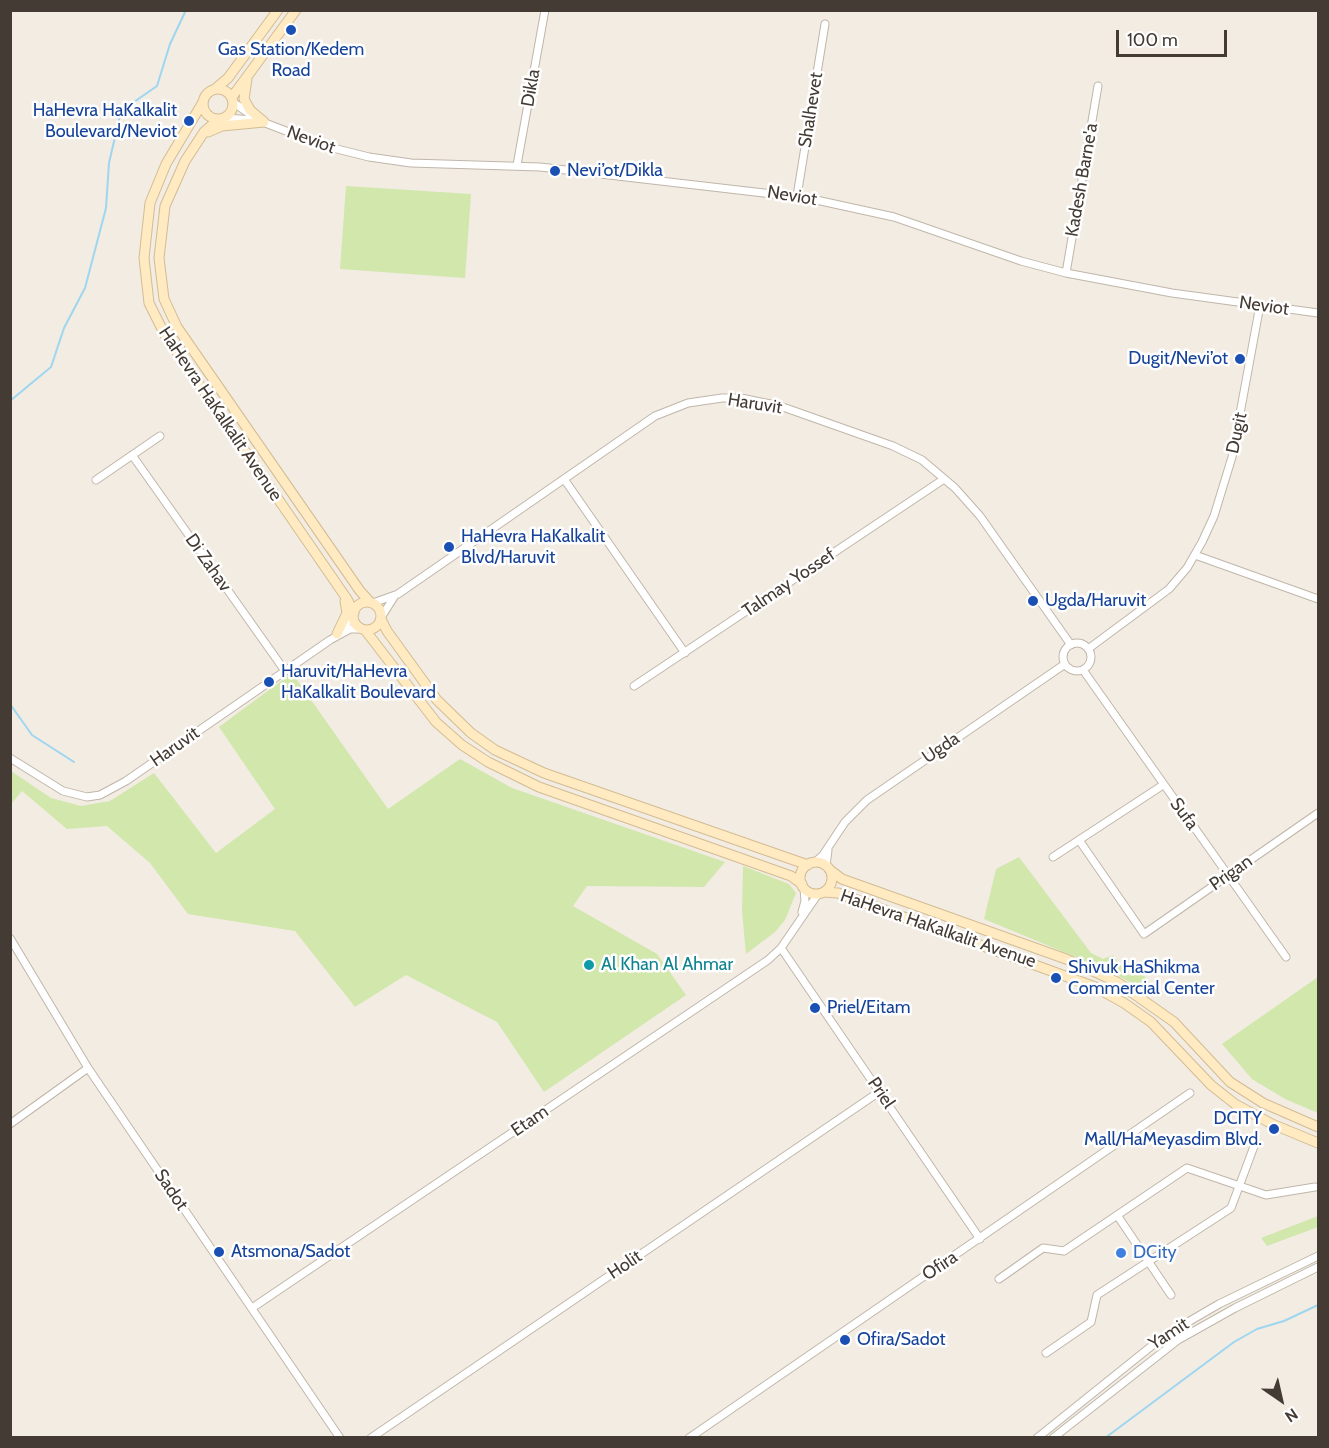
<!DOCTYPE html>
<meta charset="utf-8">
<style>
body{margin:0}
#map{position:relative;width:1329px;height:1448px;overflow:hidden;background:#f2ece3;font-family:Cabin,sans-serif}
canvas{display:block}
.frame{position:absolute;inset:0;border:12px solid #443c34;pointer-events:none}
.north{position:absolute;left:1251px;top:1370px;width:60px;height:60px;-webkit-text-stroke:4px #fff;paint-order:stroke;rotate:146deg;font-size:16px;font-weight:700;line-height:24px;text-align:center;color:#443c34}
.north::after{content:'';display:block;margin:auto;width:21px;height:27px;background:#443c34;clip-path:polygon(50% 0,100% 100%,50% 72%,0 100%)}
.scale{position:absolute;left:1116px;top:30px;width:111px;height:27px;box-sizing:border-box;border:3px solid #443c34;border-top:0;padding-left:8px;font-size:18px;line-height:21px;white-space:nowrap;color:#443c34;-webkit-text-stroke:4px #fff;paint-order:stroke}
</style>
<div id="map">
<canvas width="1329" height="1448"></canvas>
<div class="frame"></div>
<div class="north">N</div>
<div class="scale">100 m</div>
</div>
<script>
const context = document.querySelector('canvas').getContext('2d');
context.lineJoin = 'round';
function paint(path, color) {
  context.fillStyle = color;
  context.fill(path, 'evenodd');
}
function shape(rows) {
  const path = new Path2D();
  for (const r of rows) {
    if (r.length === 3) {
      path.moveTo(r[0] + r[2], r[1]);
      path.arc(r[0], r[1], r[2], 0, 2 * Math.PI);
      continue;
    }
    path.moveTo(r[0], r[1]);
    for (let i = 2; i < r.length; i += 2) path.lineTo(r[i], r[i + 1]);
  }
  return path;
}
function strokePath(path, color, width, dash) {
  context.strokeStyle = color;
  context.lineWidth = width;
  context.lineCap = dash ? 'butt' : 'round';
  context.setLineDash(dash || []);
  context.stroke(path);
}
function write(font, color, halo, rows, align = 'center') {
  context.font = font + ' Cabin,sans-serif';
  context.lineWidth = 5;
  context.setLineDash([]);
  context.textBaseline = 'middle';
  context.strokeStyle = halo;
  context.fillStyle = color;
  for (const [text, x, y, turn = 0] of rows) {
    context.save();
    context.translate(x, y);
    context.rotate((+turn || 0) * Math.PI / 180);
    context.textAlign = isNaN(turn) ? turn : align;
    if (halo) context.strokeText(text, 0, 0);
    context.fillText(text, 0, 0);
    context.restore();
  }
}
const green = shape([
 [346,186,471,194,465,278,340,269],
 [292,673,388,809,460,759,512,788,725,862,704,887,587,886,573,906,657,954,686,995,544,1092,497,1022,406,975,355,1007,295,931,188,914,150,863,107,826,67,829,22,791,11,804,11,771,51,798,81,806,110,801,154,773,216,853,275,809,219,727],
 [1019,857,1091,953,1103,959,1113,955,1128,975,1141,972,1157,992,1150,994,1112,972,984,919,996,869],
 [743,866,789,884,796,893,785,920,775,932,746,954,742,911],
 [1318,977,1318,1113,1285,1099,1252,1079,1222,1044],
 [1318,1216,1318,1227,1267,1246,1261,1238]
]);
const stream = shape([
 [10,401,51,367,64,328,85,288,106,208,109,163,121,111,157,86,170,44,186,10],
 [10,704,32,735,74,762],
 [1105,1438,1234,1342,1257,1329,1284,1321,1318,1305]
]);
const street = shape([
 [234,103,260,121,325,146,369,157,411,163,540,167,807,198,894,217,1021,261,1066,273,1172,293,1318,313],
 [225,118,254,120],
 [517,165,545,10],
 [797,196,825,24],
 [1066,273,1098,86],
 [132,455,285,671],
 [564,479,685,653],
 [96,480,160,436],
 [1195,555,1318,599],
 [373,603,398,594,655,416,688,403,722,398,741,398,780,406,893,446,922,460,955,488,980,516,1071,645],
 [382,616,394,597],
 [341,630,353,617],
 [1077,657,14],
 [1088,649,1169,589,1187,568,1202,542,1214,516,1232,457,1260,305],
 [1083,670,1286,957],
 [634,686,944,479],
 [10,758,63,791,87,797,100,795,126,781,330,640,350,629,362,629],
 [1079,840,1144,934,1318,813],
 [1053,857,1163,785],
 [814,863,823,855,845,822,867,800,1065,664],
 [826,866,828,850],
 [802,912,805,901,804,888],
 [10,938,88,1068,340,1438],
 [781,948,980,1239],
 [10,1124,88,1068],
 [1117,1215,1171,1295],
 [999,1279,1043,1248,1064,1251,1187,1168,1266,1195,1315,1187],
 [252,1308,768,960,781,948,818,894],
 [1046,1353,1091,1322,1097,1295,1231,1208,1256,1141],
 [371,1438,879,1092],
 [689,1438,1190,1093],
 [1037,1438,1164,1336,1219,1304,1318,1256],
 [1053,1438,1178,1340,1235,1308,1318,1267]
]);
const secondary = shape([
 [247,79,244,99,250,110,264,122],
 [218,104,15],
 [215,89,228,78,278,10],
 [232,97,296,10],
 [203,102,166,164,150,203,144,258,149,303,165,335,347,599,354,613],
 [219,119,204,132,185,161,165,206,159,258,164,299,177,327,360,591,370,602],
 [208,132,222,126,264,122],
 [367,616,14],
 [381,619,387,631,437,700,471,733,495,750,544,773,808,865],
 [365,630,436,722,462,745,488,762,539,787,791,876,802,884],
 [337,634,347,613,345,601],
 [816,878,16],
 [830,870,842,879,1066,959,1117,982,1174,1022,1230,1082,1263,1103,1318,1127],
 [824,892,838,893,1095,987,1124,1003,1151,1022,1211,1085,1235,1104,1272,1124,1318,1143]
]);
const markers = [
 [291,30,6,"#1a4fb4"],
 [189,121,6,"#1a4fb4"],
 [555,171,6,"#1a4fb4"],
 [1240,359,6,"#1a4fb4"],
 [449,547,6,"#1a4fb4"],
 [1033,601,6,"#1a4fb4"],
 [269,682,6,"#1a4fb4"],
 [589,965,6,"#0f9aa8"],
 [1056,978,6,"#1a4fb4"],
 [815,1008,6,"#1a4fb4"],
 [1274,1129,6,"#1a4fb4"],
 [219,1252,6,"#1a4fb4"],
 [1121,1253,6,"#3f7fe0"],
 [845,1340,6,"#1a4fb4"]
];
const transitNames = [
 ["Gas Station/Kedem",291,50,"center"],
 ["Road",291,71,"center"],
 ["HaHevra HaKalkalit",177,111,"right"],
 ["Boulevard/Neviot",177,132,"right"],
 ["Nevi’ot/Dikla",567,171],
 ["Dugit/Nevi’ot",1228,359,"right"],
 ["HaHevra HaKalkalit",461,537],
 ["Blvd/Haruvit",461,558],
 ["Ugda/Haruvit",1045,601],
 ["Haruvit/HaHevra",281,672],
 ["HaKalkalit Boulevard",281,693],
 ["Shivuk HaShikma",1068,968],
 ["Commercial Center",1068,989],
 ["Priel/Eitam",827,1008],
 ["DCITY",1262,1119,"right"],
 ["Mall/HaMeyasdim Blvd.",1262,1140,"right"],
 ["Atsmona/Sadot",231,1252],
 ["Ofira/Sadot",857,1340]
];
const streetNames = [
 ["Dikla",531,88,-80],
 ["Shalhevet",811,110,-81],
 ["Neviot",311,140,20],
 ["Kadesh Barne'a",1082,180,-80],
 ["Neviot",792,196,9],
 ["Neviot",1264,306,8],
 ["Haruvit",755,404,9],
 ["HaHevra HaKalkalit Avenue",220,414,56],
 ["Dugit",1237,433,-78],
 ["Di Zahav",208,563,55],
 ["Talmay Yossef",789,583,-34],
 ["Haruvit",175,747,-35],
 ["Ugda",941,748,-34],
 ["Sufa",1184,814,54],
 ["Prigan",1231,873,-35],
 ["HaHevra HaKalkalit Avenue",938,929,19],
 ["Priel",881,1093,56],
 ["Etam",530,1121,-34],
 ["Sadot",171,1190,56],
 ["Holit",625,1265,-34],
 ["Ofira",940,1266,-34],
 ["Yamit",1169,1334,-33]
];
const cultureNames = [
 ["Al Khan Al Ahmar",601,965]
];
const shopNames = [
 ["DCity",1133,1253]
];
paint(green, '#d1e7ac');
strokePath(stream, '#9ed6f0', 2);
strokePath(street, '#c0b6a9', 9);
strokePath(secondary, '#d3bc93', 11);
strokePath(street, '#fff', 7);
strokePath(secondary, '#ffeac1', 9);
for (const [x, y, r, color] of markers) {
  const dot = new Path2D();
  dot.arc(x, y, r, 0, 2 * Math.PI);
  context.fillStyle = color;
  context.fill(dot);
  strokePath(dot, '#fff', 2);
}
write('18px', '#164399', '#fff', transitNames, 'left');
write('18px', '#443c34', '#fff', streetNames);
write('18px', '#0d838f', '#fff', cultureNames, 'left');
write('18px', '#366cbe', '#fff', shopNames, 'left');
</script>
